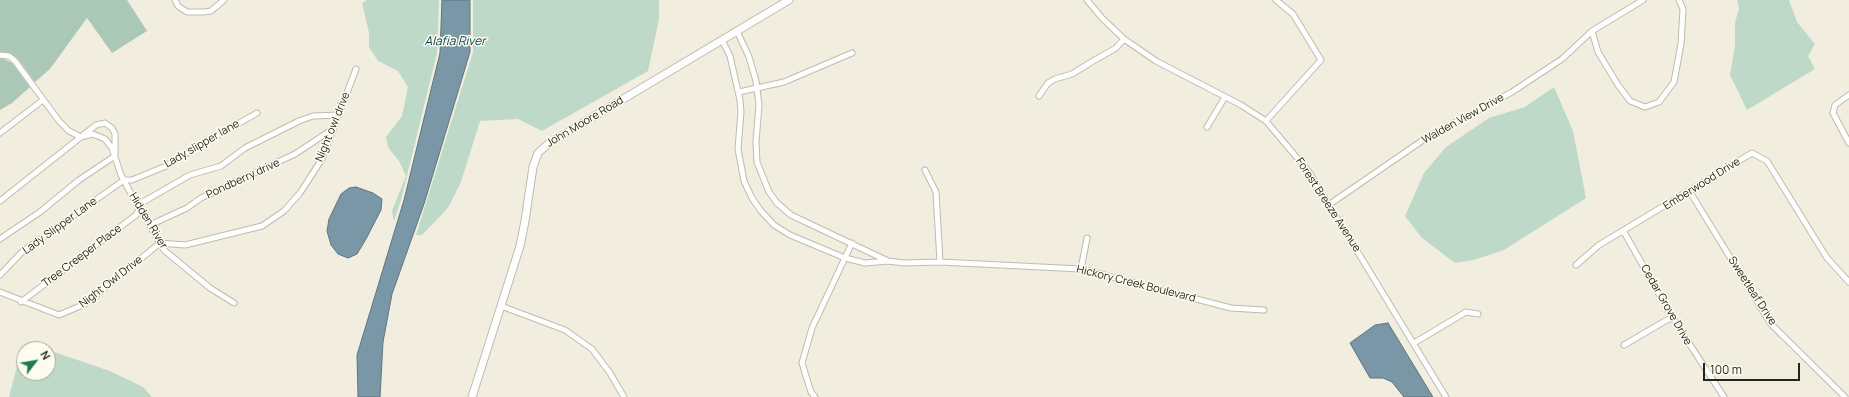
<!DOCTYPE html>
<style>
body{margin:0}
#map{position:relative;width:1849px;height:397px;overflow:hidden;background:#f1eee0;font-family:Manrope,sans-serif}
canvas{display:block}
.north{position:absolute;left:16px;top:341px;width:40px;height:40px;box-sizing:border-box;background:#fefcee;border:1px solid #a7a69b;border-radius:50%;rotate:59deg;font-size:11px;font-weight:700;line-height:16px;text-align:center;color:#25251f}
.north::after{content:'';display:block;margin:auto;width:14px;height:18px;background:#247a4e;clip-path:polygon(50% 0,100% 100%,50% 72%,0 100%)}
.scale{position:absolute;left:1703px;top:363px;width:97px;height:18px;box-sizing:border-box;border:2px solid #25251f;border-top:0;padding-left:5px;font-size:12px;line-height:14px;white-space:nowrap;color:#25251f;-webkit-text-stroke:3px #fefcee;paint-order:stroke}
</style>
<div id="map">
<canvas width="1849" height="397"></canvas>
<div class="north">N</div>
<div class="scale">100 m</div>
</div>
<script>
const context = document.querySelector('canvas').getContext('2d');
context.lineJoin = 'round';
function paint(path, color) {
  context.fillStyle = color;
  context.fill(path, 'evenodd');
}
function shape(rows) {
  const path = new Path2D();
  for (const r of rows) {
    path.moveTo(r[0], r[1]);
    for (let i = 2; i < r.length; i += 2) path.lineTo(r[i], r[i + 1]);
  }
  return path;
}
function strokePath(path, color, width, dash) {
  context.strokeStyle = color;
  context.lineWidth = width;
  context.lineCap = dash ? 'butt' : 'round';
  context.setLineDash(dash || []);
  context.stroke(path);
}
function write(font, color, halo, rows, align = 'center') {
  context.font = font + ' Manrope,sans-serif';
  context.lineWidth = 3;
  context.setLineDash([]);
  context.textBaseline = 'middle';
  context.strokeStyle = halo;
  context.fillStyle = color;
  for (const [text, x, y, turn = 0] of rows) {
    context.save();
    context.translate(x, y);
    context.rotate((+turn || 0) * Math.PI / 180);
    context.textAlign = isNaN(turn) ? turn : align;
    if (halo) context.strokeText(text, 0, 0);
    context.fillText(text, 0, 0);
    context.restore();
  }
}
const green = shape([
 [367,0,439,0,437,53,401,200,394,221,392,211,406,176,399,161,388,147,386,137,402,116,408,87,398,71,378,61,369,47,369,33,362,3],
 [473,0,659,0,659,19,648,71,542,131,518,119,480,121,461,182,448,208,422,235,416,235,473,52],
 [1737,0,1789,0,1797,22,1815,44,1808,56,1815,69,1747,110,1730,75,1735,46,1735,23,1739,8],
 [1554,87,1573,131,1586,198,1504,250,1474,260,1455,263,1422,238,1405,216,1424,173,1446,147,1489,118,1525,107],
 [48,350,110,371,143,387,152,397,9,397,20,355,24,354,24,373,48,373]
]);
const forest = shape([
 [0,0,127,0,147,31,112,53,87,18,50,69,35,82,18,59,11,54,0,52],
 [2,58,12,63,30,87,12,103,0,110,0,59]
]);
const water = shape([
 [442,0,470,0,470,52,424,204,392,294,383,342,380,397,358,397,357,355,404,200,440,53,442,0],
 [356,187,373,193,382,199,381,210,366,239,357,254,348,258,338,254,331,245,327,231,329,219,341,194,349,188,356,187],
 [1388,323,1433,397,1404,397,1392,382,1383,378,1370,378,1350,343,1375,325,1388,323]
]);
const street = shape([
 [175,0,178,6,187,12,204,12,211,11,224,0],
 [1087,0,1102,18,1124,39,1156,61,1241,105,1266,121,1309,172,1446,397],
 [737,31,749,57,756,81,759,105,756,142,757,162,769,192,777,203,791,215,888,261],
 [1592,31,1598,52,1618,85,1630,101,1645,107,1659,102,1674,82,1681,44,1683,9,1679,0],
 [722,40,730,56,740,100,741,112,738,149,744,181,752,198,761,211,774,225,790,235,845,258,865,263,888,261,904,263,940,262,1081,269,1231,308,1264,310],
 [0,55,9,56,15,61,59,121,69,131,81,137],
 [739,92,784,82,852,53],
 [1849,95,1835,105,1833,113,1849,143],
 [1039,96,1048,83,1055,79,1072,74,1093,61,1116,48,1124,39],
 [1266,121,1321,60,1293,14,1276,0],
 [1207,127,1225,97],
 [0,133,43,100],
 [81,137,93,134,105,139,112,148,121,175,131,194,164,250,210,288,234,303],
 [925,170,936,192,940,262],
 [1690,192,1771,324,1845,397],
 [0,201,96,125,105,123,112,128,115,134,115,153],
 [1330,204,1426,138,1512,92,1562,59,1592,31,1643,0],
 [150,225,187,208,201,198,295,154,333,129],
 [1624,232,1672,317,1724,397],
 [0,239,40,212,79,180,115,156],
 [1576,265,1599,245,1752,153,1767,161,1827,258,1849,282],
 [1081,269,1087,238],
 [0,275,23,251,124,180,132,180,166,166,193,149,257,113],
 [0,292,59,315,85,304,160,243,185,245,262,226,284,211,300,193,322,159,356,69],
 [21,302,136,215,143,202,190,175,221,166,245,148,299,121,313,116,339,115],
 [501,306,565,330,592,349,610,373,624,397],
 [1414,343,1466,312,1478,314],
 [1624,345,1672,317],
 [815,397,811,392,802,363,812,328,852,243]
]);
const secondary = shape([
 [472,397,520,246,525,221,533,167,538,153,548,144,789,0]
]);
const streetNames = [
 ["Walden View Drive",1463,119,-29],
 ["John Moore Road",585,122,-31],
 ["Night owl drive",333,127,-68],
 ["Lady slipper lane",202,144,-30],
 ["Pondberry drive",243,179,-25],
 ["Emberwood Drive",1702,184,-32],
 ["Forest Breeze Avenue",1328,205,57],
 ["Hidden River",148,221,59],
 ["Lady Slipper Lane",60,226,-36],
 ["Tree Creeper Place",82,256,-37],
 ["Night Owl Drive",111,282,-38],
 ["Hickory Creek Boulevard",1136,284,14],
 ["Sweetleaf Drive",1752,291,57],
 ["Cedar Grove Drive",1666,305,60]
];
const waterNames = [
 ["Alafia River",455,42]
];
paint(green, '#bfd9c9');
paint(forest, '#abc8b6');
paint(water, '#7997a7');
strokePath(water, '#60757e', 1);
strokePath(street, '#bebcaf', 7);
strokePath(secondary, '#bebcaf', 9);
strokePath(street, '#fff', 5);
strokePath(secondary, '#fff', 7);
write('11px', '#25251f', '#fefcee', streetNames);
write('italic 12px', '#003d56', '#fefcee', waterNames);
</script>
